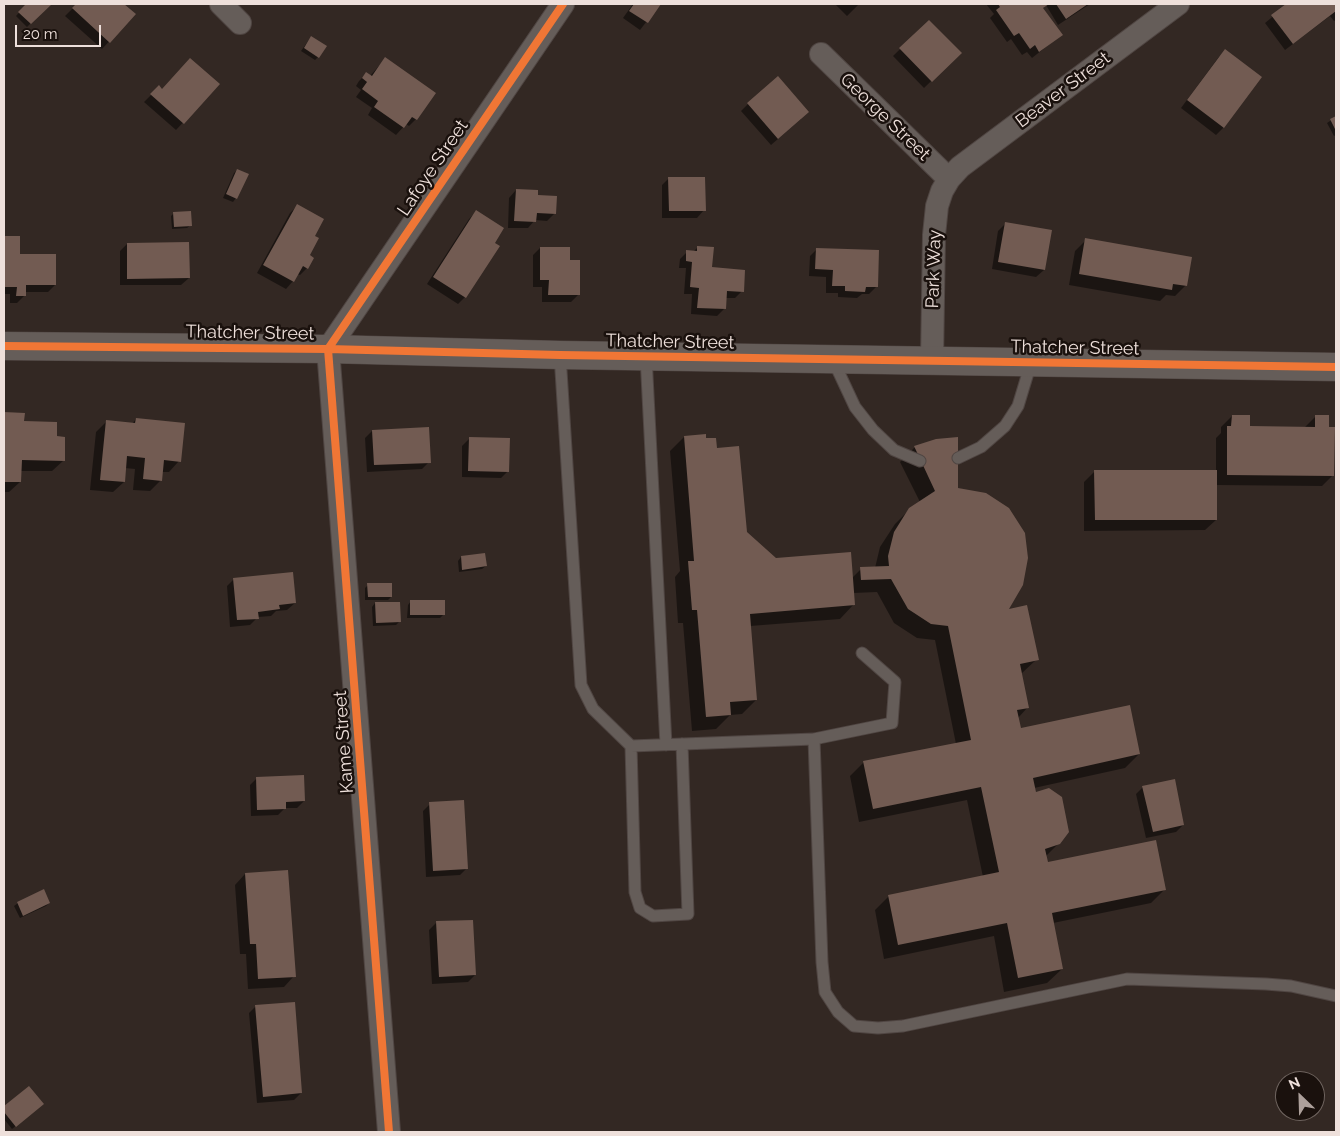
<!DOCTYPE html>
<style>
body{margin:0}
#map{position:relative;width:1340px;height:1136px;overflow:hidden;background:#332823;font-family:Raleway,sans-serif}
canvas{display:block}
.frame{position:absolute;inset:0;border:5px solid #eee0db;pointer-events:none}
.north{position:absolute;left:1275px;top:1071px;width:50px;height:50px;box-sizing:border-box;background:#1a110d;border:1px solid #6f645f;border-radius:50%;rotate:336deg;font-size:14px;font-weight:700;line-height:20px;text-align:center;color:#eee0db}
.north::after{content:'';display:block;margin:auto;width:18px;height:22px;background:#ada09b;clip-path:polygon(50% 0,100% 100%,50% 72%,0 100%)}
.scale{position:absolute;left:15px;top:25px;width:86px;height:22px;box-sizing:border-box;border:2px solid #eee0db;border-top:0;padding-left:6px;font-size:15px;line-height:18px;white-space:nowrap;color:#eee0db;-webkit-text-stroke:4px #1a110d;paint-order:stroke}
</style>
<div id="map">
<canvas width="1340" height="1136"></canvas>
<div class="frame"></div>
<div class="north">N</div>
<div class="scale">20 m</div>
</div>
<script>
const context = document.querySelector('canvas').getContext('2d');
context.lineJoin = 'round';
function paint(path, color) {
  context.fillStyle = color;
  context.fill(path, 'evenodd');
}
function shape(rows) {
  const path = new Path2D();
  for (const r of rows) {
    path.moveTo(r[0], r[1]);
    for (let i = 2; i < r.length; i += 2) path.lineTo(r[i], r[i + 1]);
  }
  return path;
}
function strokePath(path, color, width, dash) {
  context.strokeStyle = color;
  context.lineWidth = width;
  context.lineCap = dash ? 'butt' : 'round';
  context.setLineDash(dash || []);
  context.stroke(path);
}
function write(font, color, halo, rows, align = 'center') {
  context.font = font + ' Raleway,sans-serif';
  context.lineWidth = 5;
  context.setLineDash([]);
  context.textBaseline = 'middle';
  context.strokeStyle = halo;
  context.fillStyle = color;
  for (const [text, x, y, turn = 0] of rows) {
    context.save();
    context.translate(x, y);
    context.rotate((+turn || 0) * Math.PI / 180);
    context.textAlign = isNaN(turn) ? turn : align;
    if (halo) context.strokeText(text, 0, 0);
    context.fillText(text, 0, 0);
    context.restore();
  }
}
const shadow = shape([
 [27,4,50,4,27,27,16,16],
 [77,4,122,4,134,15,102,49,65,16],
 [633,4,660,4,640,30,623,18],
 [835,4,859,4,847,16],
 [986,4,1090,4,1058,25,1046,5,1042,9,1061,35,1032,58,1027,52,1022,55,1011,39,1007,42,990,18,994,14],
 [1288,4,1336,4,1336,20,1334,21,1330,16,1285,50,1265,23],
 [929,21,960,53,924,88,893,56],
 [311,37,318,57,315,60,301,51],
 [1225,51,1260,77,1223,128,1216,135,1181,108,1218,58],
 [385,59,434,93,416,119,409,126,406,124,396,135,368,115,372,108,356,97,361,90,356,86,359,81,366,74,370,76],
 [218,85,176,130,144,102,159,87,162,90],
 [748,104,801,119,771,145,741,111],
 [1336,117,1336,135,1334,136,1327,123],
 [237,170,236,198,233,202,223,198,234,173],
 [669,178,704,210,697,218,662,218,662,185],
 [516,190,537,196,555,213,547,221,535,220,528,228,508,228,509,198],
 [297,206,313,237,307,268,300,275,297,274,293,281,286,289,257,273,290,213],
 [476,212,465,297,458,304,427,284,469,219],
 [174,213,191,225,187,228,172,229,171,216],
 [1005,224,1044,270,1036,277,992,269,998,231],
 [4,237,18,237,18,255,55,285,48,292,25,292,25,295,17,303,10,303,10,294,4,294],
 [1086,240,1186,285,1175,296,1166,295,1160,301,1069,285,1075,251],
 [127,244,189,278,181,285,120,285,120,251],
 [698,247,711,268,742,291,735,298,725,298,724,309,717,316,691,314,692,294,684,294,686,268,679,268,680,259,687,252,693,252],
 [540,248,569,261,578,295,571,302,542,302,542,287,533,287,533,255],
 [817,249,876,287,869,294,862,294,857,298,838,297,838,293,826,293,826,277,809,276,810,256],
 [4,413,23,414,23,422,63,461,52,471,20,471,20,482,9,492,4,492],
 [1232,416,1249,427,1305,427,1316,416,1333,475,1322,486,1216,485,1216,520,1205,530,1084,531,1084,482,1095,471,1216,471,1216,438,1221,433,1221,427],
 [136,419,179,461,169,472,162,472,161,480,150,491,133,490,135,469,125,468,124,482,113,492,90,490,96,432,107,421,132,424],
 [372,431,429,462,422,469,367,472,365,438],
 [684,437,705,440,716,450,745,533,776,559,852,578,861,569,875,568,880,547,895,524,910,509,920,502,900,462,914,448,936,440,1006,611,1037,659,1021,674,1028,707,1018,718,1020,730,1139,754,1125,768,1034,788,1059,843,1045,857,1047,864,1165,889,1151,903,1053,923,1062,969,1047,983,1004,992,994,936,884,959,875,910,889,896,983,877,967,800,859,822,850,776,864,762,956,744,935,640,917,638,894,623,877,592,853,593,854,604,840,619,750,626,756,700,742,714,730,715,716,729,692,731,683,623,678,623,675,577,680,571,670,451],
 [470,438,508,471,501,478,462,477,462,446],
 [461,557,486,566,482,569,459,572,458,561],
 [234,579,295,603,287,610,276,611,271,616,258,617,250,625,230,627,227,586],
 [368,585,391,597,388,600,365,600,365,588],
 [411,601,443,615,440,618,407,618,408,605],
 [375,603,399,622,396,625,373,626,372,607],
 [257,778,304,801,297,808,285,808,278,815,251,816,250,785],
 [1143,787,1183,825,1176,832,1146,838,1136,794],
 [430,804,467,868,460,875,426,877,423,811],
 [245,874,294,976,284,987,248,989,246,954,240,954,235,885],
 [18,903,49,903,46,906,20,918,14,906],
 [436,923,475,975,468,982,432,984,429,930],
 [256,1006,301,1093,294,1100,257,1103,249,1013],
 [29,1088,39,1107,12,1129,4,1119,4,1108]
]);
const building = shape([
 [26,4,52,4,31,24,18,12],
 [76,4,124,4,136,14,110,43,72,8],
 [634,4,661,4,648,23,629,11],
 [998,4,1049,4,1043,8,1063,35,1039,52,1035,45,1030,49,1019,33,1014,36,996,10,1000,7],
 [1056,4,1088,4,1066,19],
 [1286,4,1336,4,1336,11,1293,44,1271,15],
 [929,20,962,53,932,82,899,48],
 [311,36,327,46,319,58,304,48],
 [1225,49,1262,77,1224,128,1187,100],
 [385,57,436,93,417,120,412,117,404,128,374,107,378,101,362,89,367,82,362,78,366,72,372,76],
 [190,58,220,84,184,124,150,94,159,85,162,89],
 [778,76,809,112,778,139,747,103],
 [1336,116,1336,131,1330,119],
 [237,169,249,174,237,199,226,194],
 [668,177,705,177,706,211,669,211],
 [516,189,538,190,538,195,557,196,556,214,537,213,536,222,514,221],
 [297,204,324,219,315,236,319,238,310,255,314,258,308,269,303,266,294,282,263,265],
 [476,210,504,228,495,243,500,246,466,298,433,277],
 [191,211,192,226,174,227,173,212],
 [1005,222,1052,230,1045,270,998,262],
 [4,236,20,236,20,254,56,254,56,285,26,285,26,296,16,296,17,287,4,287],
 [1085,238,1192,257,1187,286,1173,284,1172,290,1079,274],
 [189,242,190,278,127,279,127,243],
 [697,246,714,247,712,267,745,270,744,292,727,291,726,309,697,308,699,288,690,287,692,262,686,261,686,250,697,251],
 [540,247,570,247,570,260,580,260,580,295,548,295,549,280,540,280],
 [816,248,879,250,878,287,866,287,865,292,845,291,845,286,832,286,833,270,815,269],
 [4,412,25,413,24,421,57,422,57,436,65,437,65,461,22,460,21,482,4,482],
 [1232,415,1250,415,1250,426,1315,427,1315,415,1329,415,1329,427,1335,427,1334,476,1227,475,1227,426,1231,426],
 [136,418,185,423,181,462,164,460,162,481,143,479,145,458,127,456,125,482,100,480,106,420,135,423],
 [429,427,431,463,374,465,372,430],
 [706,434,706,438,716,438,717,448,739,446,747,532,776,558,851,552,855,605,750,614,757,700,730,702,731,715,706,717,697,610,692,610,688,561,694,561,684,436],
 [469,437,510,438,509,472,468,471],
 [958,437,958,488,986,493,1009,508,1025,533,1028,558,1023,585,1009,609,1027,605,1039,660,1020,664,1029,708,1017,710,1021,728,1130,705,1140,754,1033,778,1036,792,1049,788,1062,797,1069,832,1060,844,1045,849,1048,862,1156,840,1166,890,1052,913,1063,969,1018,978,1007,923,898,945,888,895,999,872,981,787,873,809,863,761,971,740,948,626,931,624,908,609,891,579,861,580,860,567,889,566,888,556,894,532,909,508,935,491,914,446,936,439],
 [1094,470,1217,470,1217,520,1095,520],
 [485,553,487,566,462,570,461,556],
 [293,572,296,603,279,605,280,609,258,612,259,619,237,620,233,578],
 [367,583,392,583,392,597,368,597],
 [410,600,445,600,445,615,410,615],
 [375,602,400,602,401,622,376,623],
 [304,775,305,801,286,802,286,809,257,810,256,777],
 [1175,779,1184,825,1153,832,1142,786],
 [464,800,468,869,433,871,429,802],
 [288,870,296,977,258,979,256,944,250,944,245,873],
 [44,889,50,903,23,916,17,902],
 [473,920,476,975,439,977,436,921],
 [295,1002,302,1093,263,1097,255,1005],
 [29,1086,44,1104,16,1127,4,1112,4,1106]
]);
const service = shape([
 [560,355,581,685,593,709,631,746,814,739,822,962,825,992,838,1012,854,1026,878,1028,903,1026,1127,979,1266,984,1291,986,1336,996],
 [646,356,666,745],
 [833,360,855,407,873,430,894,450,920,461],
 [958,458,981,447,1005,426,1018,406,1031,363],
 [814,739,892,723,895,682,862,653],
 [631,746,635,892,640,908,653,916,688,914,682,744]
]);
const minor = shape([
 [221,4,240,23],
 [821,54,949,179],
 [932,361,934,235,937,206,942,191,949,179,960,167,1178,4],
 [389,1132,328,349,563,4]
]);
const tertiary = shape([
 [4,346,328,349,560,355,1336,367]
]);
const cycleway = shape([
 [4,346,328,349,560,355,1336,367],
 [389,1132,328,349,563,4]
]);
const streetNames = [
 ["Beaver Street",1063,90,-37],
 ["George Street",885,117,44],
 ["Lafoye Street",433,168,-56],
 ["Park Way",934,269,-88],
 ["Thatcher Street",250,333,1],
 ["Thatcher Street",670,342,1],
 ["Thatcher Street",1075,348,1],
 ["Kame Street",344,742,-94]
];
paint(shadow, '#0007');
paint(building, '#725b52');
strokePath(service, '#504643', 13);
strokePath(minor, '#504643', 24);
strokePath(tertiary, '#504643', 29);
strokePath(service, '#655d59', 11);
strokePath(minor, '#655d59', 22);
strokePath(tertiary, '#655d59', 28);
strokePath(cycleway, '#f07635', 8);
write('18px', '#eee0db', '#1a110d', streetNames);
</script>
